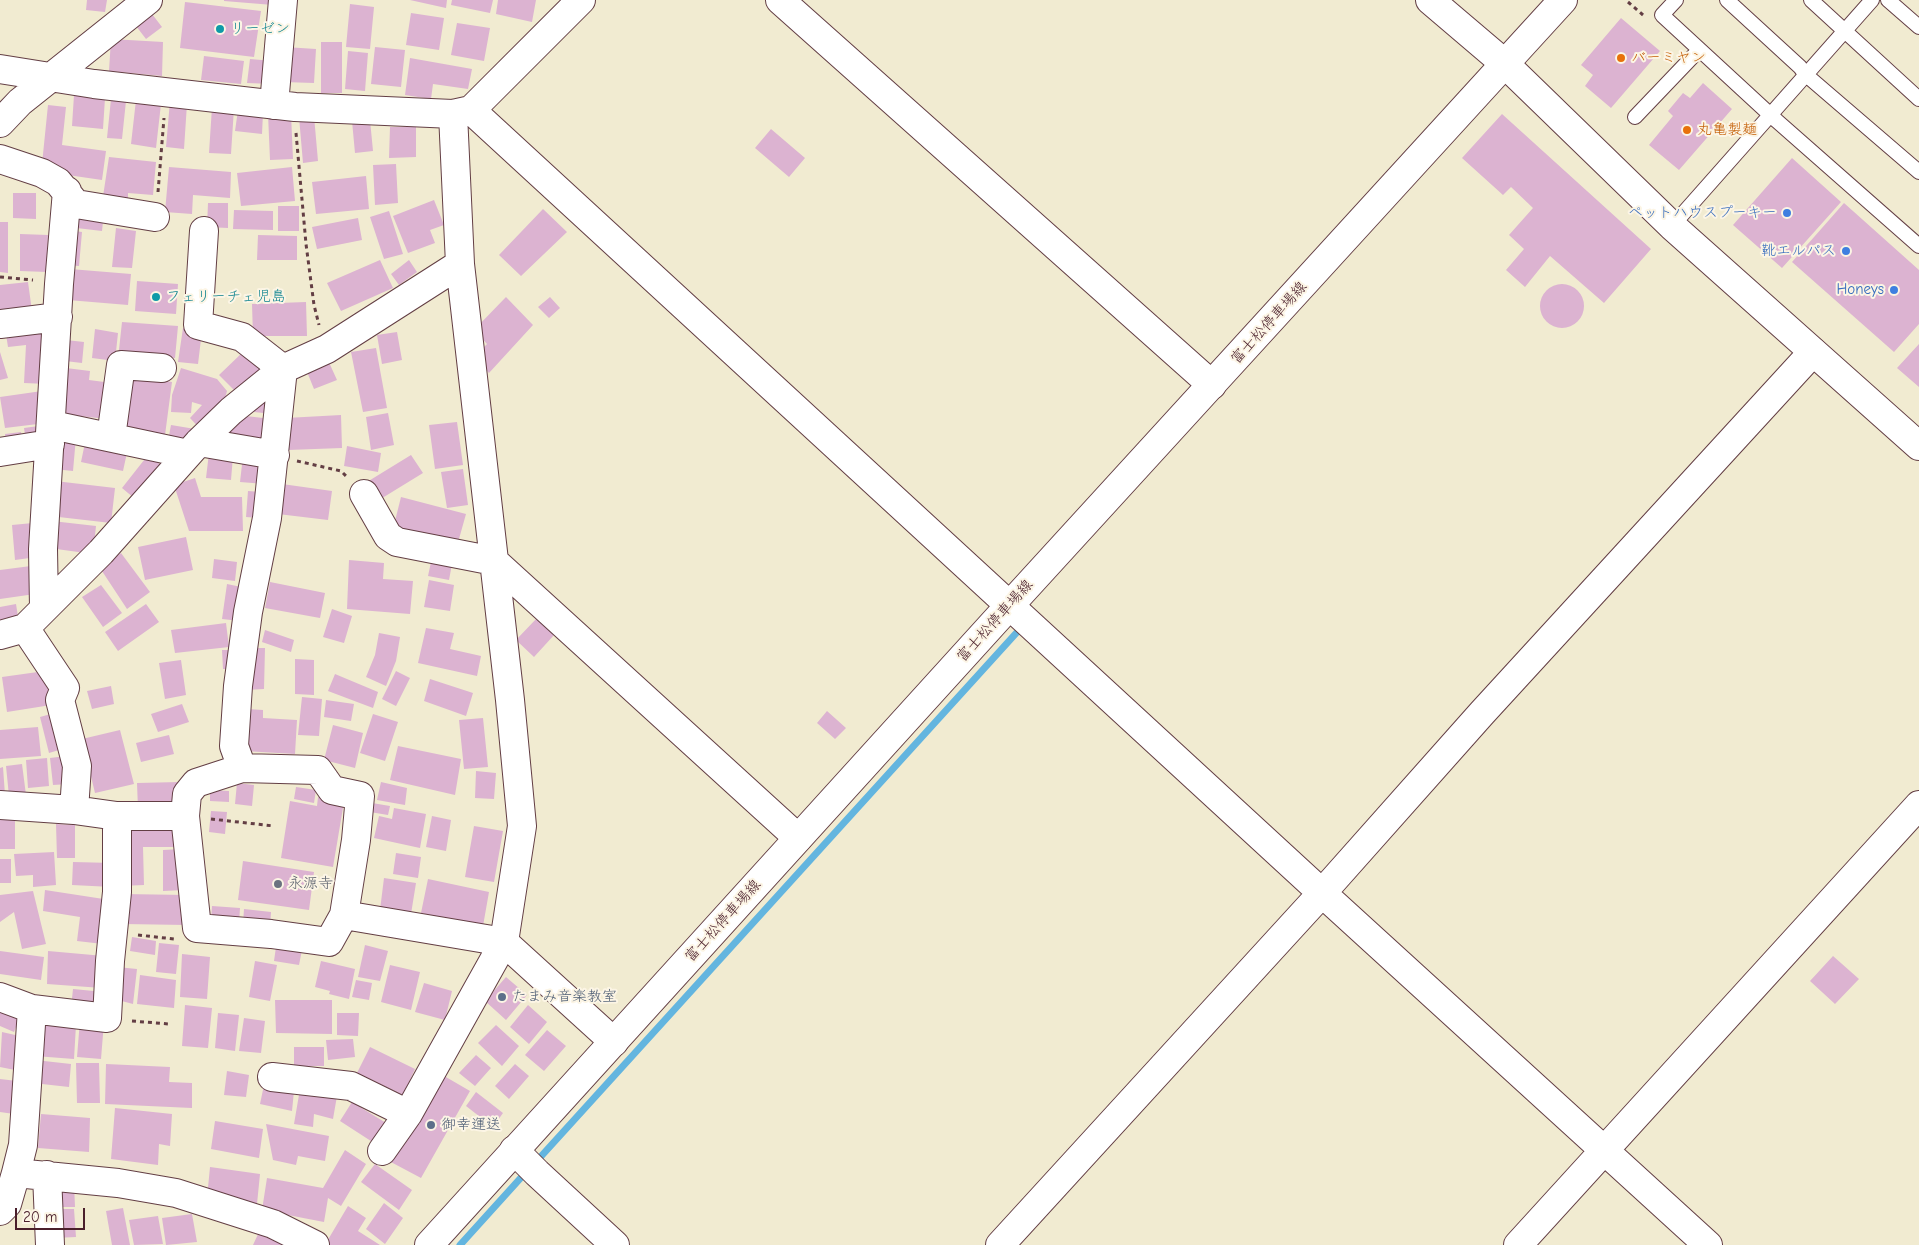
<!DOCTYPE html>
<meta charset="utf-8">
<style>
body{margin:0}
#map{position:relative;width:1919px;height:1245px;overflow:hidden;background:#f1ebd1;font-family:"Comic Neue",sans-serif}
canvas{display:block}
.scale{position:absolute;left:15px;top:1208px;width:70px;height:22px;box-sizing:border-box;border:2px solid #4a1f2b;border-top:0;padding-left:6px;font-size:15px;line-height:18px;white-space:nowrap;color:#4a1f2b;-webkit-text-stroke:4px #fcf5e5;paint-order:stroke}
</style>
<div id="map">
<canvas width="1919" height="1245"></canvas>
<div class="scale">20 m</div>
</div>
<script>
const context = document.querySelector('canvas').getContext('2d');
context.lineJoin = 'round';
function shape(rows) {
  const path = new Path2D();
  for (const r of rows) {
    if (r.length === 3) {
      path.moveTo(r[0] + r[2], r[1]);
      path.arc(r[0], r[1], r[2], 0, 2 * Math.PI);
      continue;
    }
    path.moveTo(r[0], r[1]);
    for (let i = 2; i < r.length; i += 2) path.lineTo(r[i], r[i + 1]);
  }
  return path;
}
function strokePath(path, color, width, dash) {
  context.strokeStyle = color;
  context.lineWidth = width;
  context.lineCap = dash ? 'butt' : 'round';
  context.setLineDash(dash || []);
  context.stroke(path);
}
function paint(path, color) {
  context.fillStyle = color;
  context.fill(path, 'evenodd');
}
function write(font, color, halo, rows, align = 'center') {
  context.font = font + ' "Comic Neue","Klee One",sans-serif';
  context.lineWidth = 4;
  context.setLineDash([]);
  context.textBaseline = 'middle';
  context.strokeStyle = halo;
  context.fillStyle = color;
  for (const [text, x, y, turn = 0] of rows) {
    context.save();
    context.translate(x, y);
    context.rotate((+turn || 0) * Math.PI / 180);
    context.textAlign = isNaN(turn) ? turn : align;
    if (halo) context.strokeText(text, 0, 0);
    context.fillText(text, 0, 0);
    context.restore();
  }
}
const stream = shape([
 [535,1163,1019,630],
 [460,1245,527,1171]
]);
const building = shape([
 [87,0,107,0,105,12,86,10],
 [224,0,273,0,273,5,224,1],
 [410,0,447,0,446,8],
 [452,0,493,0,490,13,451,5],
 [498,0,536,0,532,22,496,14],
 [185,2,261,11,254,57,180,48],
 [350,4,374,7,370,49,346,47],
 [411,13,444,18,439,50,406,45],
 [152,14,162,27,146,39,136,26],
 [1621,18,1660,51,1611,108,1585,86,1593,75,1581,65],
 [457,23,490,28,484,61,451,55],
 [111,39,163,42,162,76,109,71],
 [321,42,342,42,342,93,321,93],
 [285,47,316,49,314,83,283,82],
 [375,47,405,50,401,87,371,84],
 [348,51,368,53,365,91,345,89],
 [204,56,244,61,241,84,201,80],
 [410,58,472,69,468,89,433,84,431,99,405,95],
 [250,59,273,61,272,84,247,83],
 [1703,83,1732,109,1679,170,1649,145,1673,116,1668,111,1683,93,1690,98],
 [74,95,105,98,103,129,72,126],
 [111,99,126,101,122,139,107,138],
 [136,100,161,104,156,148,131,144],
 [170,101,187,104,184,149,166,147],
 [48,105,66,107,62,145,106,151,102,180,54,173,42,164],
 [212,107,234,108,231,154,209,153],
 [238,110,263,113,262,134,235,131],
 [268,114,291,114,293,159,270,160],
 [1502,114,1651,249,1604,303,1550,256,1525,287,1506,270,1524,249,1509,235,1533,208,1511,187,1503,195,1462,158],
 [314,116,318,161,303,163,299,117],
 [370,120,373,151,355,153,352,121],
 [390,127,416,127,416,157,389,158],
 [771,129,805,158,789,177,755,148],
 [109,157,156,162,153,195,128,193,128,205,102,203],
 [1792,158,1841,202,1782,268,1733,225],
 [396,164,398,203,375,205,373,165],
 [169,167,231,172,230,198,193,195,192,214,165,212],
 [292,167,295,201,241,206,237,173],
 [366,176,369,209,316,214,312,182],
 [13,193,36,193,36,219,13,218],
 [434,200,444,225,430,230,435,243,408,253,393,216],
 [208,203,228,203,228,228,207,227],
 [1844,203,1919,270,1919,324,1894,352,1792,262],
 [278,206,299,206,299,231,278,231],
 [69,207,104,212,102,231,68,227],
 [543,209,567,232,521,276,499,255],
 [234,210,273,211,273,230,233,229],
 [389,211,403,254,384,259,370,217],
 [358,218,362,240,317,249,312,227],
 [0,222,8,222,8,273,0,272],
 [116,228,136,231,132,268,112,267],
 [67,230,82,232,79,266,64,265],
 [20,234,48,235,47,272,20,271],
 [258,235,297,236,297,260,257,260],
 [380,260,393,288,341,311,327,283],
 [409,260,417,272,399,285,391,274],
 [70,269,131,274,128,305,68,300],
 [137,281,178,284,176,314,135,311],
 [28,282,32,311,0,314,0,285],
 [1562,306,22],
 [506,297,533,325,489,373,474,357,487,344,474,330],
 [550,297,560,308,549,318,538,307],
 [306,302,307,336,253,336,252,304],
 [122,322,178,326,175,358,131,356,118,359],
 [50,323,47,384,24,383,26,345,8,347,5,328],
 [183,328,202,331,198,364,178,362],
 [95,329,118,333,115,361,92,358],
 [397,332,402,360,382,364,377,335],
 [66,340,84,342,82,363,65,361],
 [1919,344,1919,387,1897,368],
 [376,348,387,408,363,412,351,352],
 [244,351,263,369,238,394,219,375],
 [0,352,8,378,0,380],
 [327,358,337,380,314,389,305,367],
 [66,368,90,371,89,380,112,383,107,419,61,414],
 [181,368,217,379,227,391,221,414,203,432,190,418,202,405,192,402,191,413,171,412,172,395],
 [127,375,172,382,165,435,119,428],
 [42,391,46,423,5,428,0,397],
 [256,396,275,399,273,414,254,412],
 [388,413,394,445,371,450,366,417],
 [237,415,272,419,269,445,217,438],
 [341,415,342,448,288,450,286,418],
 [457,422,463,465,435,469,429,425],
 [46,425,26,442,24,428],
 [171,425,195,429,193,445,168,441],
 [21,432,23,444,6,446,5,434],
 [58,435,76,437,73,471,54,469],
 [86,438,128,448,123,471,81,462],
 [347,446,381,453,378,472,344,466],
 [209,453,233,456,231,480,206,478],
 [148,455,166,469,140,503,122,488],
 [411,455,423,473,379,500,367,482],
 [243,456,267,459,265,484,240,482],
 [463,469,468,505,447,508,441,472],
 [195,478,201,497,242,497,243,531,189,531,174,485],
 [55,481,115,488,111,523,50,516],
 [282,484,332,491,328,520,278,514],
 [248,491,261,492,259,518,246,517],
 [401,497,466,514,457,546,393,529],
 [52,521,96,526,93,554,49,548],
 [33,523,37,557,15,560,12,525],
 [186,537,193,570,145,580,138,547],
 [121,553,150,592,127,609,100,568],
 [214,559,237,562,235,581,212,578],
 [349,560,384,563,383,579,413,581,410,614,347,609],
 [431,562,452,564,449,580,428,576],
 [31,566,35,594,0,599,0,570],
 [429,580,454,585,450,611,424,607],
 [270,582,325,593,320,618,265,608],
 [227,584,246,588,240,621,222,619],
 [101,585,122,613,103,627,82,597],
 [16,604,19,623,0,626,0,607],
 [146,604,159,622,118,651,105,632],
 [332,609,352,616,344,643,323,637],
 [537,618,555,634,534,657,516,640],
 [226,623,229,647,175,653,171,630],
 [426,628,454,633,450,649,481,656,477,676,418,663],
 [265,630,294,640,291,652,262,642],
 [379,633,400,637,396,661,386,686,366,677,375,655],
 [247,648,265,648,264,689,246,690],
 [222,650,235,650,235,669,223,669],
 [295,659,314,660,314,695,295,694],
 [181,660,186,695,165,699,159,663],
 [45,671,51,705,7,712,2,677],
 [396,671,410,678,396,706,382,699],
 [335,674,378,692,373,708,328,691],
 [430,679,473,693,466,716,424,701],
 [111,686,114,704,92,709,87,691],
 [302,697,322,699,319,736,298,735],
 [326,700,354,704,351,721,324,717],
 [182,704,189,722,158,732,151,714],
 [247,709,263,710,263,718,297,720,295,754,244,751],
 [827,711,846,728,835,739,817,723],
 [58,712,69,747,49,753,40,717],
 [373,714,398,722,385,761,360,753],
 [483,718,488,767,464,769,459,720],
 [333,725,363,733,355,768,324,760],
 [38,727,41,756,0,759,0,730],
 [120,730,134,784,95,793,82,739],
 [169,735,174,754,141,762,136,743],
 [398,746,461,759,455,795,390,780],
 [66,756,69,784,53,785,50,758],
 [47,758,49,786,28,788,26,760],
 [22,764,26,795,9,796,6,766],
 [3,767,5,795,0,796,0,768],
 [476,771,496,773,494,799,475,798],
 [180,782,180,809,138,809,137,783],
 [381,782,407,788,405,805,377,800],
 [237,783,254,785,252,806,235,804],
 [296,787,316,790,314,803,294,799],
 [210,790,229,791,229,802,210,801],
 [318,797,344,802,333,867,281,858,290,801,317,806],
 [372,803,390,806,388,815,370,812],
 [394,808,426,814,420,848,374,838,379,816,392,819],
 [211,811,227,812,225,834,209,832],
 [0,814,15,815,15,849,0,849],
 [432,816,451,820,446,851,426,847],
 [56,824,75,825,75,858,57,858],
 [122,825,178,825,179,847,143,847,144,885,121,886],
 [474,826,503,831,494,882,465,877],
 [183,849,184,890,163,891,163,850],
 [54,852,56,885,33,887,33,875,16,876,14,854],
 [396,853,421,857,418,878,393,874],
 [0,859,11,859,11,883,0,883],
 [243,861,314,872,309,910,238,900],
 [73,862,113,863,112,887,72,885],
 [384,878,416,883,411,914,380,910],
 [428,879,489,892,483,926,421,913],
 [45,890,110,900,103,944,77,941,80,917,43,911],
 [33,891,46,944,22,949,14,912,0,922,0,895],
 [123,894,186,895,187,925,123,924],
 [212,906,240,908,239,923,211,921],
 [244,909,271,912,270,927,243,924],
 [132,937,156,941,155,955,130,951],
 [277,940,303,945,299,965,274,961],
 [159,943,179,945,176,974,156,972],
 [365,945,388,951,380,981,358,977],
 [0,951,44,957,41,980,0,974],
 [48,951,104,956,102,988,47,984],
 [182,954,210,957,207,999,180,997],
 [1833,956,1859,979,1835,1004,1810,981],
 [255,961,277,965,270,1001,249,997],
 [321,961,355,969,349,999,329,994,330,991,315,987],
 [390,965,420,972,411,1010,381,1002],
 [117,967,137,969,133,1004,114,999],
 [140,975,176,980,174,1008,137,1004],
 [506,977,527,995,506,1020,485,1001],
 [356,980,372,983,369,1000,352,997],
 [424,983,452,991,445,1020,415,1012],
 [73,989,104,992,102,1010,71,1008],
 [275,1000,332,1000,332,1034,276,1033],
 [0,1003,22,1012,14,1032,0,1026],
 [185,1005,212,1008,208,1048,182,1046],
 [528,1005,547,1022,529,1044,510,1027],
 [218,1013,239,1015,235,1051,215,1048],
 [337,1013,359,1013,358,1036,337,1035],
 [244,1018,265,1021,261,1053,239,1051],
 [80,1020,104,1022,101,1059,77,1057],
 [37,1022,76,1025,74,1059,35,1056],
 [496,1025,519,1046,502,1066,478,1043],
 [547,1030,566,1046,544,1071,525,1055],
 [2,1032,24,1037,20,1071,0,1067],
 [353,1039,355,1057,328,1060,326,1040],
 [294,1047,324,1047,324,1066,294,1066],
 [370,1047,415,1069,403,1095,357,1073],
 [476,1055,491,1068,475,1086,459,1073],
 [35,1060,71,1064,69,1087,33,1083],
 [76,1063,99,1063,100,1103,77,1103],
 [106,1064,170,1067,169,1082,192,1083,192,1108,105,1104],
 [515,1064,529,1076,509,1099,495,1086],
 [227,1071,249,1075,246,1097,224,1095],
 [439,1073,470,1091,421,1178,389,1161],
 [0,1079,17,1081,14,1114,0,1112],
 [264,1085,294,1091,292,1111,260,1104],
 [300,1089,337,1096,333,1119,314,1114,313,1127,294,1124],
 [476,1092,503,1113,493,1127,466,1106],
 [352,1102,386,1123,374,1143,340,1121],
 [115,1108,172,1114,170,1146,159,1144,158,1165,111,1159],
 [41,1114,90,1118,89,1152,38,1148],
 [215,1121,263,1129,259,1158,211,1149],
 [266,1124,329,1136,325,1161,298,1156,296,1165,273,1160],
 [345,1150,366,1164,341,1206,328,1198,324,1222,262,1210,267,1178,323,1188],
 [375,1164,412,1190,399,1210,361,1182],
 [210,1167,260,1174,257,1204,207,1198],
 [74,1183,75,1207,53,1207,52,1184],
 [384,1203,403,1218,385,1244,366,1229],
 [348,1206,366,1218,358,1231,380,1245,330,1245,326,1243],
 [123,1208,130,1245,112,1245,106,1211],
 [53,1209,74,1209,76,1237,55,1238],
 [192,1214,197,1242,166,1245,162,1218],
 [158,1216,163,1244,134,1245,129,1220],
 [259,1232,290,1245,253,1245]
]);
const path = shape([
 [1628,2,1643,15],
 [296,133,306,244,314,305,319,325],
 [158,192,164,118],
 [0,277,33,280],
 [297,461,341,471,347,477],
 [211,819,274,826],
 [138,935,174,939],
 [132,1021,169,1024]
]);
const service = shape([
 [1676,0,1662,15,1777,121,1919,246],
 [1727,0,1800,67,1805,74,1919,172],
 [1811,0,1919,99],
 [1888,0,1919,27],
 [1635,117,1699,50],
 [1672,226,1872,0]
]);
const minor = shape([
 [780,0,1212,385],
 [1430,0,1504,63],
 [0,69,94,84,295,107,453,114,471,110,581,0],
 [274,105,283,0],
 [471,110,1322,893,1708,1245],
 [453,114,460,264,510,700,522,826,504,942,614,1042],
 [0,123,20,102,148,0],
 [0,159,42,173,58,182,76,204,155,217],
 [204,231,198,325,242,337,283,369],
 [0,324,58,317],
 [52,425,188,454],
 [111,437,121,365,162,368],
 [199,442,275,455],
 [0,452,50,444],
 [364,494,388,536,397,542,494,561,798,838],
 [44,607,43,549,59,284,67,191],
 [25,628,65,688,60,700,77,766,74,810],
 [0,635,25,628,101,552,199,442,231,411,283,369,327,349,460,264],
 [0,805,74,810,117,816],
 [185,816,197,928,271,934,329,942,344,915,356,840,360,796,332,790,318,770,242,768],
 [344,915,504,942,408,1114,382,1151],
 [0,997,32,1009,107,1018,110,961,117,892,117,816,185,816,187,794,196,783,242,768,234,746,238,686,248,612,267,518,283,369],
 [32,1009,23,1145,16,1173,118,1183,176,1193,273,1224,315,1245],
 [272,1077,351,1086,408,1114],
 [514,1150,537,1173,615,1245],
 [47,1175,50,1245],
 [0,1211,7,1204,16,1173],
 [1000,1245,1322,893,1482,713,1813,352],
 [1518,1245,1919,805]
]);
const tertiary = shape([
 [1504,63,1672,226,1919,446]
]);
const secondary = shape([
 [429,1245,1010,605,1563,0]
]);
const markers = [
 [220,29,5,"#0f9aa8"],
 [1621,58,5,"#e8710a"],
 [1687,130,5,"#e8710a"],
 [1787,213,5,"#3f7fe0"],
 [1846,251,5,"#3f7fe0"],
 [1894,290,5,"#3f7fe0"],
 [156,297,5,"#0f9aa8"],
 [278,884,5,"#6b7280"],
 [502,997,5,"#5c6f8a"],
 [431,1125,5,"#5c6f8a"]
];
const cultureNames = [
 ["リーゼン",230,29],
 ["フェリーチェ児島",166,297]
];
const foodNames = [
 ["バーミヤン",1631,58],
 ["丸亀製麺",1697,130]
];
const shopNames = [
 ["ペットハウスプーキー",1777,213],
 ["靴エルパス",1836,251],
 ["Honeys",1884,290]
];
const streetNames = [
 ["富士松停車場線",1269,323,-48],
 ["富士松停車場線",995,621,-48],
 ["富士松停車場線",723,921,-48]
];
const worshipNames = [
 ["永源寺",288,884]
];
const serviceNames = [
 ["たまみ音楽教室",512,997],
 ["御幸運送",441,1125]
];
strokePath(stream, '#63b5df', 7);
paint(building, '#dcb3d1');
strokePath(service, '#633e44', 16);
strokePath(minor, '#633e44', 30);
strokePath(tertiary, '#633e44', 30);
strokePath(secondary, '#633e44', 30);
strokePath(path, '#633e44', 3, [4, 4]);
strokePath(service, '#fff', 14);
strokePath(minor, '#fff', 28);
strokePath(tertiary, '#fff', 28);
strokePath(secondary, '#fff', 28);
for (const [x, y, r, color] of markers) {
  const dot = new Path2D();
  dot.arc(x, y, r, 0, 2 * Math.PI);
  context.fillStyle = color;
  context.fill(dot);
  strokePath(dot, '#fcf5e5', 2);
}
write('15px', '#0d838f', '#fcf5e5', cultureNames, 'left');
write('15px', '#c56008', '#fcf5e5', foodNames, 'left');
write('15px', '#366cbe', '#fcf5e5', shopNames, 'right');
write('15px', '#4a1f2b', '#fcf5e5', streetNames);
write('15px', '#5b616d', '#fcf5e5', worshipNames, 'left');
write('15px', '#4e5e75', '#fcf5e5', serviceNames, 'left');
</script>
